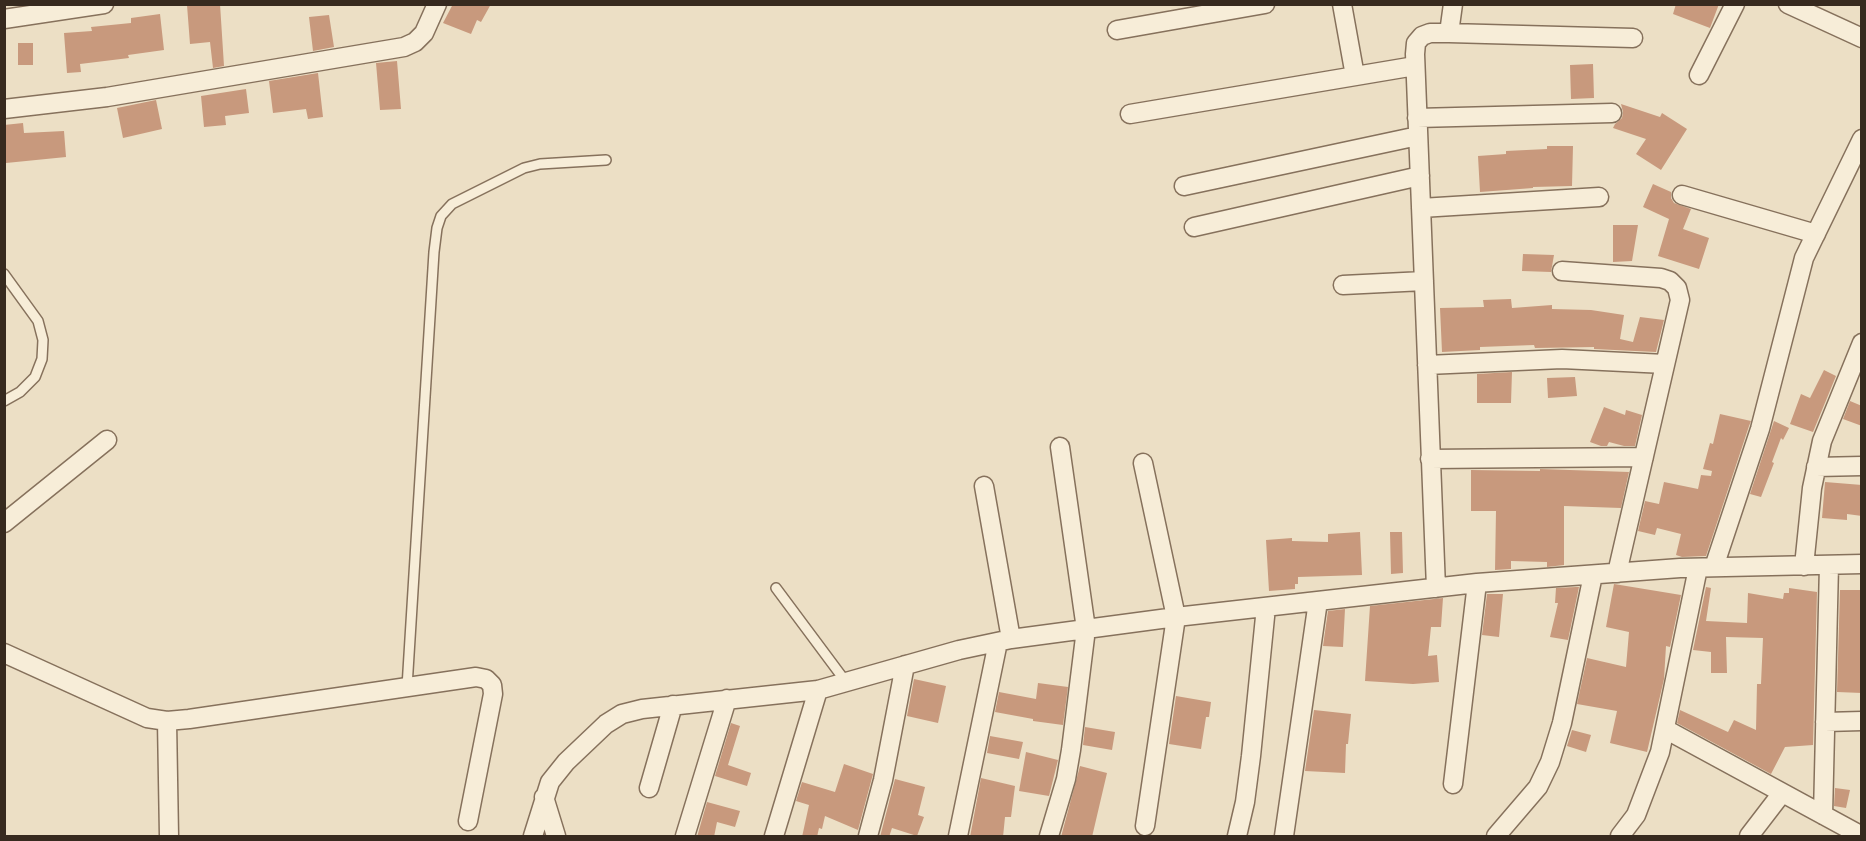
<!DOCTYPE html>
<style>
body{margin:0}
#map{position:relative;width:1866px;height:841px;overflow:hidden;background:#ecdfc5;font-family:Georgia,serif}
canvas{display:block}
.frame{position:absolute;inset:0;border:6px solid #372a1f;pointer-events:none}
</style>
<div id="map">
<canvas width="1866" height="841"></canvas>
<div class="frame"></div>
</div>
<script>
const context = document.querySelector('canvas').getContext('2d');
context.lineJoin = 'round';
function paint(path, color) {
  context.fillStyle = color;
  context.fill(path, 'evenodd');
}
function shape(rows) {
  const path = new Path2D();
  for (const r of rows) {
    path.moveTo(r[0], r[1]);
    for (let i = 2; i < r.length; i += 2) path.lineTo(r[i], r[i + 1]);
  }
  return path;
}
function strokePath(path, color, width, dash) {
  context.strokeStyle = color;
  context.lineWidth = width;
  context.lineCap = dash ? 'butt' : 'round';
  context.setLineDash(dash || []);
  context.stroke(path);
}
const building = shape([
 [205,4,220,4,224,66,213,68,210,42,190,44,187,5],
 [453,4,491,4,481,22,477,20,471,34,443,23],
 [1676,4,1719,4,1710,28,1673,14],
 [160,14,164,50,128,55,129,58,80,64,81,72,67,73,64,33,92,31,91,27,131,23,131,18],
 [329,15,334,47,313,51,309,17],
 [18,43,33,43,33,65,18,65],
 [397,61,401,109,380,110,376,63],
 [1593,64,1594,98,1571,99,1570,65],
 [318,73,323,117,308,119,306,109,273,113,269,81],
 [246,89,249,113,225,116,226,125,204,127,201,96],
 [156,100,162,129,123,138,117,108],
 [1621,104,1660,117,1662,113,1687,129,1661,170,1636,154,1646,139,1613,128,1615,124,1622,118,1623,112],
 [23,123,24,133,64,131,66,157,6,163,4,125],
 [1547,146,1573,146,1572,186,1533,187,1533,188,1480,192,1478,156,1506,154,1506,151,1547,149],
 [1653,184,1671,192,1671,198,1674,203,1691,209,1683,229,1709,238,1699,269,1658,256,1669,219,1643,207],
 [1613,225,1638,225,1632,261,1613,262],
 [1523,254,1554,255,1551,272,1522,271],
 [1511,299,1512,308,1552,305,1552,309,1591,310,1624,315,1620,339,1633,342,1640,317,1664,320,1656,352,1594,349,1594,347,1535,348,1534,345,1480,347,1480,350,1442,352,1440,308,1484,307,1483,300],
 [1824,370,1836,376,1813,432,1790,424,1801,394,1810,398],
 [1512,372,1511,403,1477,403,1477,374],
 [1575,377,1577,396,1548,398,1547,378],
 [1850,401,1862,406,1862,426,1843,419],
 [1604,407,1625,415,1626,410,1642,415,1635,446,1624,446,1609,442,1607,446,1601,446,1590,442],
 [1720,414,1751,421,1749,426,1706,556,1682,557,1676,555,1681,534,1657,528,1655,535,1638,531,1645,501,1659,504,1664,482,1698,489,1701,475,1711,476,1712,471,1703,469,1710,443,1713,444],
 [1774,421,1789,428,1783,440,1781,438,1772,462,1774,463,1761,497,1750,494],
 [1540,469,1629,472,1621,508,1564,506,1564,565,1547,567,1547,562,1511,561,1511,569,1495,570,1496,511,1471,511,1471,470,1540,471],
 [1825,482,1862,485,1862,516,1847,514,1847,520,1822,518],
 [1360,532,1362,575,1298,577,1298,584,1295,584,1295,589,1269,591,1266,540,1292,538,1292,541,1328,542,1328,534],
 [1390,532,1402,532,1403,573,1391,574],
 [1614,584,1681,595,1670,647,1666,646,1664,679,1647,752,1610,743,1617,711,1577,704,1587,658,1626,667,1629,632,1606,627],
 [1576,587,1579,587,1568,640,1550,637,1558,603,1555,603,1556,588],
 [1706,587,1711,588,1706,621,1747,623,1748,593,1783,599,1784,593,1789,593,1789,588,1817,592,1813,745,1785,747,1771,774,1677,723,1680,710,1728,732,1734,720,1756,730,1757,684,1761,684,1763,638,1726,637,1727,673,1711,673,1711,652,1693,650],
 [1840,590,1862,590,1862,693,1837,692],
 [1487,594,1503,594,1499,637,1482,635],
 [1443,598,1441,627,1431,627,1428,656,1437,655,1439,682,1413,684,1365,681,1370,606],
 [1345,609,1343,647,1323,646,1328,611],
 [914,679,946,686,938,723,907,716],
 [1038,683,1068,687,1063,725,1033,721,1033,719,995,712,999,692,1036,699],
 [1176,696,1211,702,1209,717,1206,717,1201,749,1169,744],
 [1314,710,1351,714,1348,744,1346,744,1345,773,1305,771],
 [731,723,740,726,728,765,751,773,747,786,715,776],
 [1085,727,1115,732,1112,750,1083,745],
 [1572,730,1591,735,1586,752,1567,746],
 [990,736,1023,742,1019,759,987,753],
 [1026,752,1058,760,1049,796,1019,791],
 [844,764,873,774,858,830,825,816,822,829,819,828,817,837,802,837,809,805,796,801,802,782,835,792],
 [1080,766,1107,773,1092,837,1061,837],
 [981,778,1015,786,1011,817,1005,817,1003,837,970,837],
 [895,779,925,787,918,815,924,817,917,836,892,828,889,837,880,837],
 [1835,788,1850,790,1846,808,1834,806],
 [707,802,740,811,735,827,717,822,714,837,697,837]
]);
const lane = shape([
 [4,274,38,321,43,340,42,359,35,377,20,392,4,401],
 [776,588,846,682],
 [407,687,434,252,437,228,441,216,452,204,524,168,540,164,606,160]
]);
const street = shape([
 [1342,4,1355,76],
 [1788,4,1862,38],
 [4,19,104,4],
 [1117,30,1265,4],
 [1449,33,1633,38],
 [1699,75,1735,4],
 [4,109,107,97,404,47,415,42,424,33,437,4],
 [1130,114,1415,66],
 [1417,118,1612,113],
 [1184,186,1418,136],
 [1682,195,1816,234],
 [1421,208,1599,197],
 [1194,227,1420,176],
 [1562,271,1661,278,1670,281,1677,288,1680,300,1617,573],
 [1343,285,1424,281],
 [1427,365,1562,359,1665,364],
 [1430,459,1644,457],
 [1143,463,1176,617,1145,826],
 [1816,467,1862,466],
 [984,486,1011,639],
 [4,523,107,440],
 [1804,566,1812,488,1822,441,1862,343],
 [1714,567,1760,429,1804,258,1862,139],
 [1436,588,1415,54,1416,43,1422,36,1430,33,1449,33,1453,4],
 [4,653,147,718,167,721,189,719,476,677,486,679,492,685,493,694,468,821],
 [167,721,169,836],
 [1825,722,1862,721],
 [1665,729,1862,836],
 [1453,784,1477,583],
 [649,788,673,705],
 [544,797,556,836],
 [1823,815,1829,565],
 [533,836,550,782,566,762,606,724,622,714,642,709,818,690,959,650,1011,639,1176,617,1477,583,1680,568,1862,564],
 [685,836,727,699],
 [774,836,818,690],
 [868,836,883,780,905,665],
 [958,836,998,642],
 [1049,836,1066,779,1071,750,1086,629,1060,447],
 [1237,836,1245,802,1251,756,1266,607],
 [1284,836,1318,601],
 [1496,836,1538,787,1550,762,1562,723,1593,575],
 [1620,836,1636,815,1660,752,1698,568],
 [1749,836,1782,793]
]);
paint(building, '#c8997d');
strokePath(lane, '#86715c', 12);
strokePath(street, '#86715c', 21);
strokePath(lane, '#f7edd8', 9);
strokePath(street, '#f7edd8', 18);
</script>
